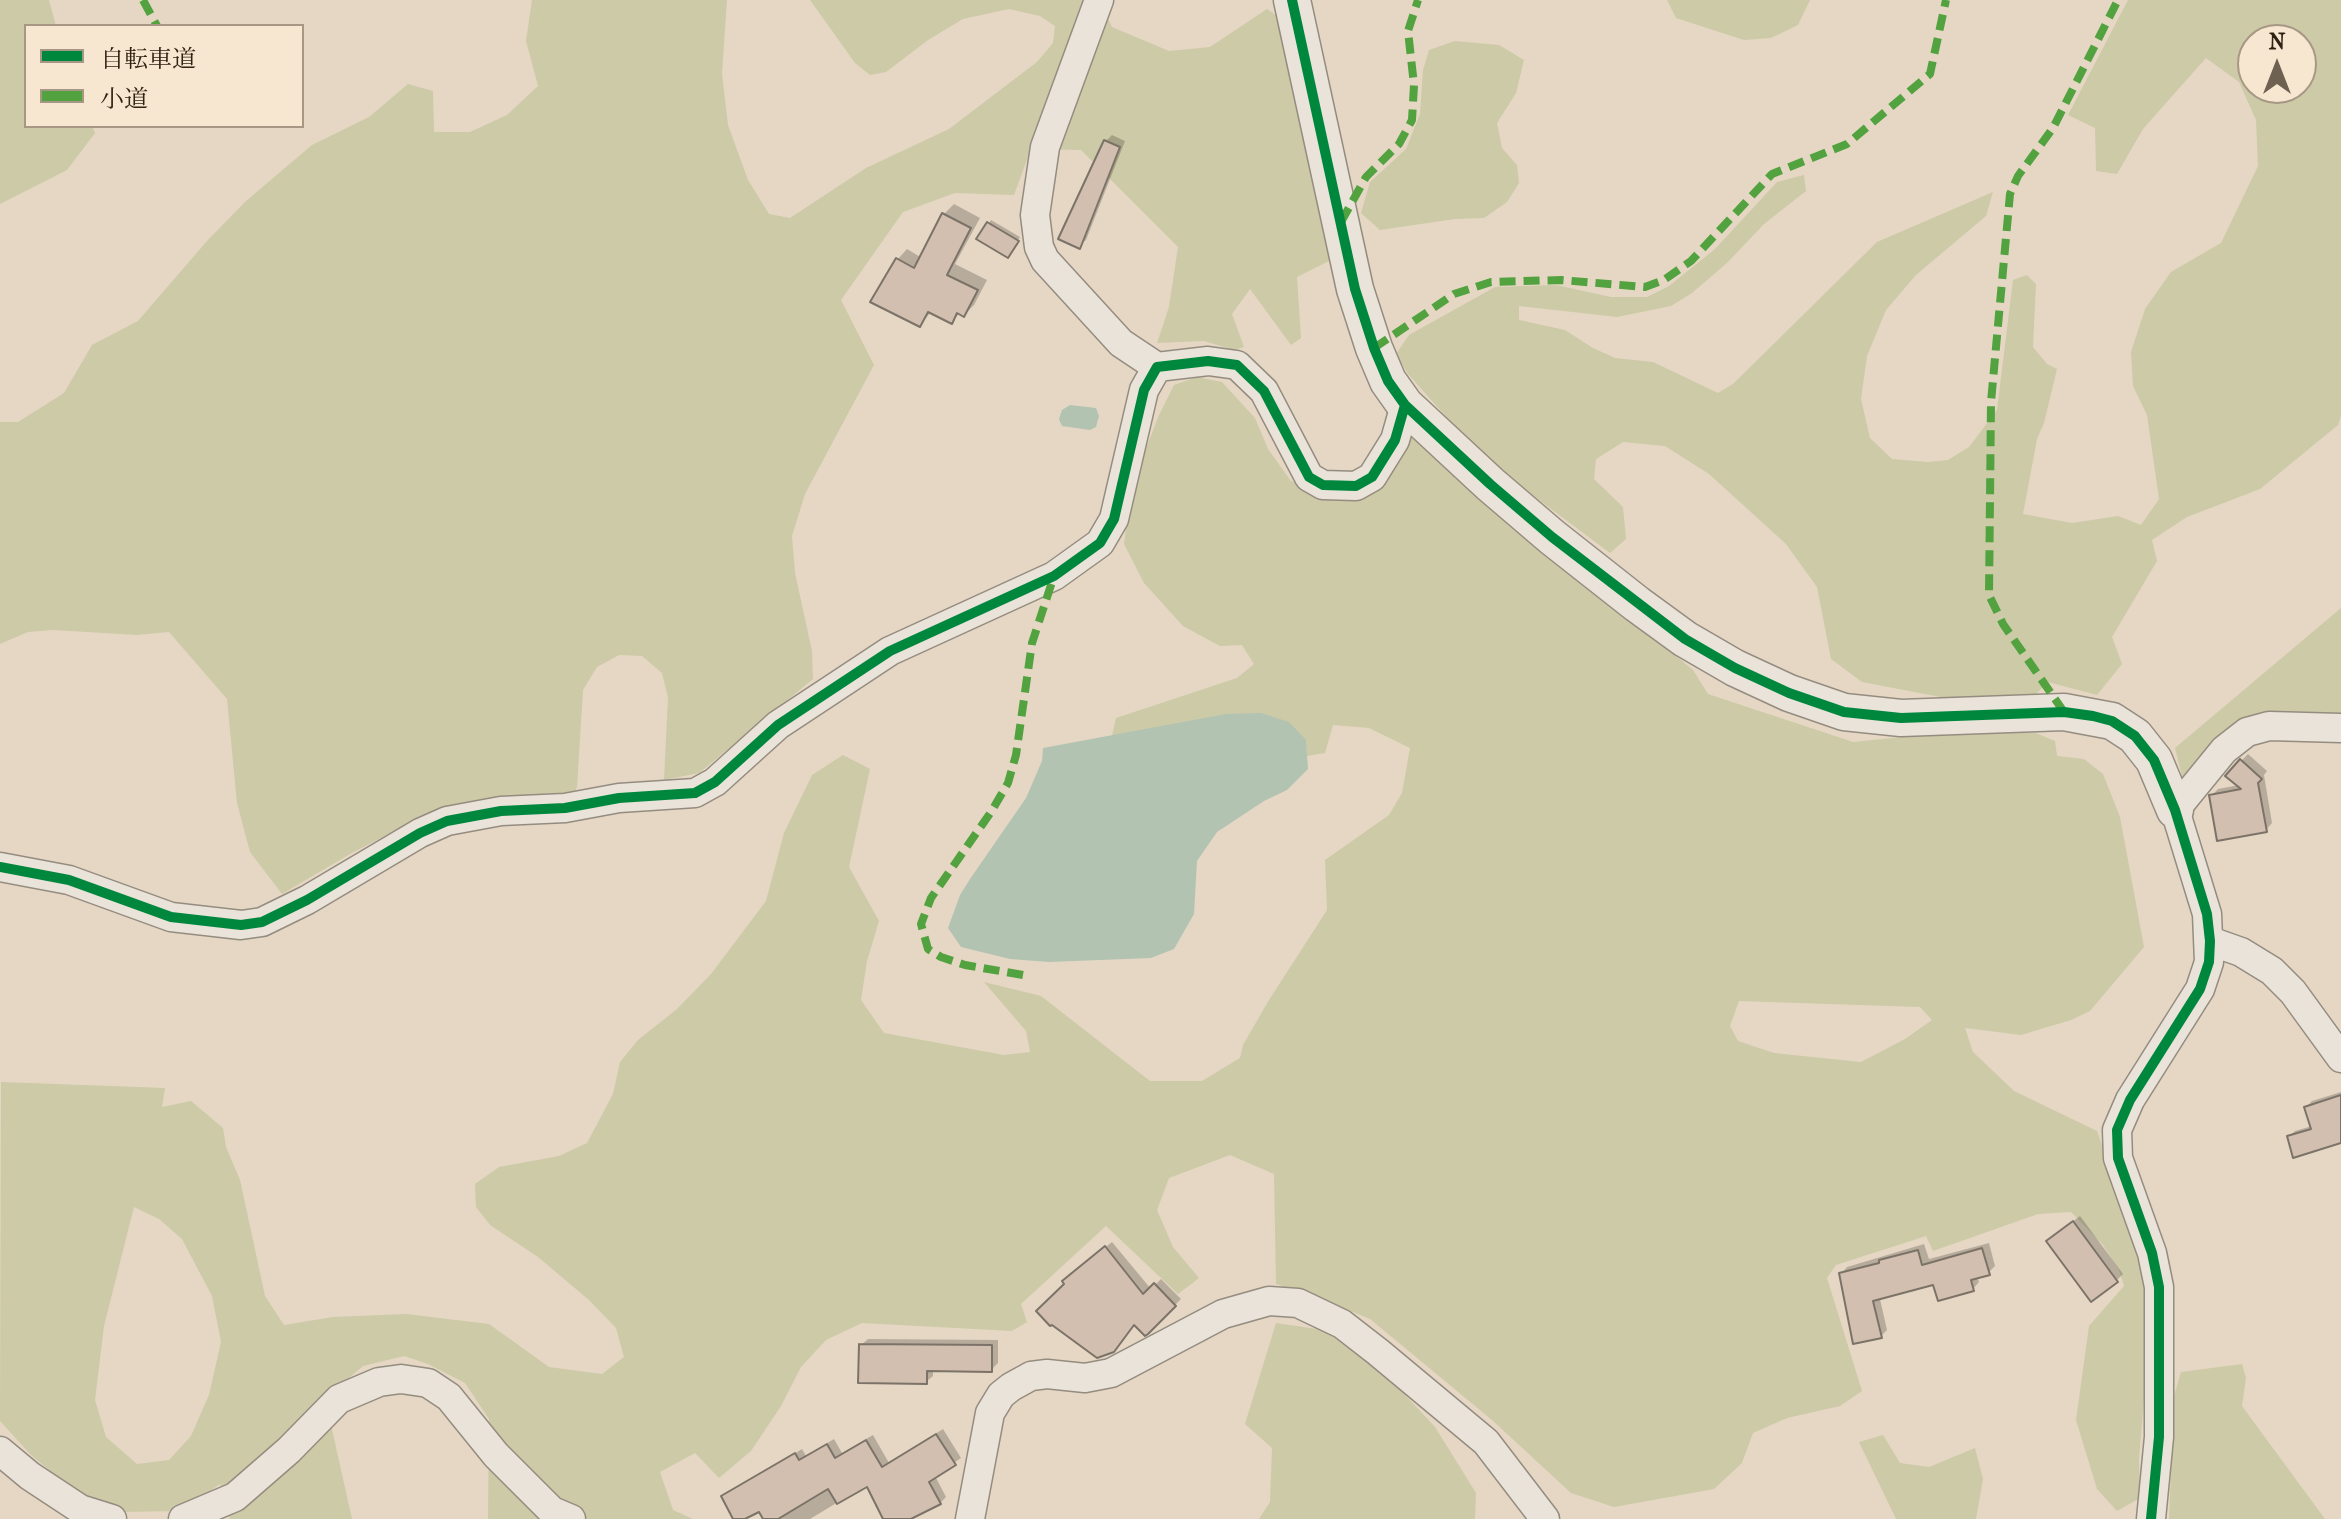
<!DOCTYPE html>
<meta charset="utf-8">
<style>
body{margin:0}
#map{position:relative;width:2341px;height:1519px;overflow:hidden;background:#e5d7c4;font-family:"IM FELL French Canon","Noto Serif JP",serif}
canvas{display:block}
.legend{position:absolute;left:24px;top:24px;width:280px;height:104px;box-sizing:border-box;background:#f7e7d0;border:2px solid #a79885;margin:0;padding:10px 14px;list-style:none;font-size:24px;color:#2f2214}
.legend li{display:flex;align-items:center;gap:16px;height:40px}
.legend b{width:40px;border:2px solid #a79885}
.north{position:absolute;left:2237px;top:24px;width:80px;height:80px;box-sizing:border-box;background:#f7e7d0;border:2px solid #a79885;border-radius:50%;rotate:0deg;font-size:22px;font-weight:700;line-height:32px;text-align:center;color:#2f2214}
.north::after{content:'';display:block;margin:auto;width:28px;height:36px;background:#6f6152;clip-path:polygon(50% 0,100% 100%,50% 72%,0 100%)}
</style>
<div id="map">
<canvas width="2341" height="1519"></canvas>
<ul class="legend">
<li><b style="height:10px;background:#00873e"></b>自転車道</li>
<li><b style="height:10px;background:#52a23f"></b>小道</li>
</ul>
<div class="north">N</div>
</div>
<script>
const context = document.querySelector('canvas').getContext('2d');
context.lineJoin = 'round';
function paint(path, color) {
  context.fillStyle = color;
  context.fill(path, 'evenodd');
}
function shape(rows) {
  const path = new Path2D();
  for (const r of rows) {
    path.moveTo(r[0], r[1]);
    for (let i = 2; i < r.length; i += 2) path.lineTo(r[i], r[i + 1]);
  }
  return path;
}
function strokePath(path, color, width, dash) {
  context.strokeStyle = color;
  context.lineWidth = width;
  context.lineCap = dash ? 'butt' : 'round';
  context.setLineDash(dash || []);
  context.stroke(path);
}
const green = shape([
 [0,0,49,0,56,26,26,26,26,126,92,126,95,133,67,170,0,204],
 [532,0,727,0,722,74,728,125,748,180,769,214,790,218,866,168,949,129,1037,62,1053,43,1055,26,1040,16,1009,9,963,19,928,40,886,72,870,75,855,63,810,0,1099,0,1112,27,1169,51,1210,47,1267,9,1283,20,1331,260,1297,277,1301,338,1291,345,1250,289,1232,314,1244,347,1234,350,1204,341,1157,343,1169,307,1178,247,1081,150,1031,149,1014,195,955,193,903,212,841,300,874,365,805,494,792,536,795,573,812,651,813,679,699,773,664,780,668,697,662,673,642,656,619,655,597,667,583,690,577,787,574,794,408,824,350,854,282,894,250,852,237,803,227,699,169,632,137,635,53,630,28,632,0,644,0,422,18,422,64,393,92,345,138,321,207,241,246,201,312,145,369,117,408,84,433,91,434,132,470,132,507,115,538,86,526,41],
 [1667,0,1810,0,1798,25,1771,38,1744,40,1676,18],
 [2128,0,2341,0,2341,416,2338,425,2260,489,2187,517,2152,540,2157,561,2112,637,2122,664,2097,695,2048,682,2033,697,1951,699,1862,682,1831,659,1817,587,1786,544,1709,474,1665,446,1623,442,1596,459,1594,479,1623,507,1626,539,1610,553,1527,491,1466,439,1408,374,1396,354,1409,335,1495,287,1556,285,1611,297,1647,297,1669,286,1715,249,1777,182,1804,175,1806,191,1764,224,1727,263,1692,293,1671,306,1617,317,1519,306,1519,320,1565,330,1593,348,1615,358,1653,362,1718,393,1733,384,1877,242,1993,192,1986,216,1916,275,1886,310,1867,356,1861,399,1870,438,1892,459,1928,462,1948,460,1969,447,1997,410,2013,280,2027,275,2036,284,2033,347,2047,364,2057,369,2044,423,2037,439,2023,514,2072,523,2118,516,2141,525,2159,499,2147,415,2133,386,2131,352,2145,309,2171,272,2221,243,2258,166,2256,120,2239,82,2206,58,2143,129,2117,174,2096,171,2095,128,2068,115],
 [2253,40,2301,40,2301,88,2253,88],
 [1455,41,1499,45,1524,60,1516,93,1497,123,1502,148,1517,165,1519,183,1507,202,1484,218,1455,219,1380,230,1361,213,1370,182,1406,149,1420,114,1423,70,1429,50],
 [1197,377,1222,382,1255,418,1268,449,1291,481,1323,493,1388,477,1412,437,1693,670,1708,694,1853,742,1982,729,2036,733,2055,741,2057,756,2084,759,2103,774,2120,817,2144,947,2090,1011,2071,1020,2021,1035,1965,1028,1973,1052,2014,1091,2097,1131,2126,1213,2148,1301,2149,1339,2139,1459,2140,1498,2117,1511,2097,1489,2076,1420,2089,1326,2124,1286,2119,1270,2103,1245,2071,1212,2038,1214,1933,1251,1926,1236,1836,1265,1827,1278,1862,1391,1840,1406,1787,1418,1753,1433,1742,1463,1714,1489,1614,1507,1571,1493,1492,1420,1370,1319,1327,1301,1276,1284,1274,1174,1230,1155,1169,1178,1157,1210,1173,1247,1199,1278,1178,1294,1106,1226,1021,1304,1027,1322,1012,1331,862,1323,826,1340,801,1367,781,1406,751,1451,719,1478,695,1453,660,1472,673,1510,693,1519,488,1519,489,1419,465,1383,428,1364,404,1356,363,1366,325,1398,352,1519,230,1519,220,1484,181,1511,120,1512,88,1502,31,1455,0,1421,1,1082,165,1088,162,1107,191,1101,223,1128,226,1147,240,1180,265,1296,284,1325,333,1317,406,1314,489,1324,549,1367,602,1374,624,1357,616,1328,589,1300,538,1257,490,1225,476,1207,475,1184,499,1167,559,1156,587,1143,613,1094,620,1062,638,1040,677,1009,711,974,766,901,784,833,812,775,843,755,870,769,849,867,879,921,867,961,861,1000,884,1033,1004,1055,1030,1052,1026,1031,984,982,1041,996,1150,1081,1202,1081,1240,1058,1243,1045,1269,1000,1327,910,1325,860,1389,815,1402,793,1410,748,1369,728,1333,725,1325,753,1307,756,1306,740,1168,726,1112,736,1116,718,1237,678,1254,664,1242,645,1220,646,1183,626,1144,583,1124,544,1131,487,1159,415,1174,385],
 [1739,1001,1920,1007,1932,1020,1905,1039,1861,1062,1774,1053,1738,1041,1730,1026],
 [134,1207,159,1219,182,1239,212,1296,221,1342,209,1395,191,1436,169,1460,137,1464,106,1437,95,1400,104,1326],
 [2341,608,2341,718,2272,718,2184,784,2175,748],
 [1276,1323,1324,1330,1394,1383,1435,1427,1476,1493,1475,1519,1259,1519,1270,1502,1272,1448,1245,1424],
 [2242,1364,2246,1378,2242,1406,2325,1519,2169,1519,2174,1396,2181,1372],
 [1883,1435,1900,1463,1929,1467,1975,1448,1983,1479,1976,1519,1896,1519,1859,1442]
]);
const water = shape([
 [1070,405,1096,408,1099,416,1096,427,1090,430,1062,426,1059,419,1062,410],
 [1261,713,1289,722,1306,740,1308,769,1287,790,1264,801,1217,832,1197,861,1194,914,1174,949,1151,958,1049,962,1010,959,961,947,948,928,960,895,970,879,1026,798,1042,761,1043,748,1226,714]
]);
const shadow = shape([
 [1112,135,1125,141,1086,240,1079,246,1105,142],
 [954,204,980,218,955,264,987,280,974,305,964,315,960,313,951,322,931,312,920,325,898,259,907,249,922,258,944,214],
 [991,220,1020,237,1011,253,979,239],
 [2248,754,2267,771,2264,775,2272,823,2266,830,2211,796,2218,789,2239,785,2228,775],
 [2341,1092,2341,1141,2289,1137,2295,1131,2312,1126,2306,1107,2312,1101],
 [2080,1216,2123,1274,2117,1280,2055,1235],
 [1112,1242,1151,1289,1161,1279,1181,1299,1147,1333,1067,1284,1071,1275],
 [1989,1243,1995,1266,1988,1273,1977,1276,1979,1282,1973,1289,1935,1282,1880,1299,1887,1330,1881,1336,1841,1274,1847,1267,1924,1244,1929,1259],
 [868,1339,998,1340,998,1363,991,1370,933,1369,933,1376,926,1382,861,1345],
 [943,1429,961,1458,935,1476,946,1497,940,1503,906,1519,885,1519,868,1484,810,1519,766,1519,760,1509,736,1519,724,1497,802,1449,806,1456,834,1439,842,1453,873,1435,889,1463]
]);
const building = shape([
 [1104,140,1120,147,1080,249,1058,239,1104,140],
 [942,213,971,228,947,275,978,290,964,317,957,313,952,324,928,312,920,327,870,302,896,258,914,268,942,213],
 [987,222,1019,241,1008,258,976,239,987,222],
 [2240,759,2262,779,2258,783,2267,832,2217,841,2209,795,2241,789,2225,776,2240,759],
 [2341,1095,2341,1143,2293,1158,2287,1136,2311,1129,2304,1107,2341,1095],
 [2073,1221,2118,1282,2091,1302,2046,1241,2073,1221],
 [1105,1246,1143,1294,1154,1283,1176,1306,1148,1334,1145,1336,1134,1325,1114,1352,1097,1358,1052,1325,1050,1326,1036,1311,1064,1284,1062,1281,1105,1246],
 [1982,1248,1990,1275,1971,1280,1974,1291,1938,1301,1933,1285,1873,1301,1882,1338,1853,1344,1839,1273,1879,1263,1879,1260,1918,1250,1922,1265,1982,1248],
 [859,1344,992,1345,992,1372,927,1371,927,1384,858,1383,859,1344],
 [936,1434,956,1465,929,1482,941,1504,911,1519,883,1519,867,1487,837,1504,828,1489,778,1519,763,1519,759,1512,745,1519,733,1519,721,1496,795,1453,799,1460,827,1444,835,1458,866,1440,882,1467,936,1434]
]);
const minor = shape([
 [1099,0,1045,147,1035,215,1039,247,1045,260,1121,343,1157,367],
 [0,867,69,880,171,917,241,925,262,922,307,900,420,833,447,821,501,811,565,808,619,798,695,793,715,782,778,725,890,651,1054,576,1100,543,1114,519,1144,390,1157,367,1208,361,1237,365,1264,391,1309,477,1323,485,1356,486,1372,477,1395,440,1405,405],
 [2210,941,2241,952,2272,971,2293,992,2341,1058],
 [0,1451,30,1476,80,1509,112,1519],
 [183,1519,235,1497,289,1450,339,1399,379,1382,401,1379,428,1383,449,1397,496,1455,552,1511,571,1519],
 [970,1519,990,1413,1001,1395,1011,1387,1031,1376,1047,1374,1085,1378,1111,1373,1223,1314,1269,1301,1298,1303,1342,1324,1378,1352,1486,1442,1545,1519],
 [2151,1519,2159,1437,2159,1287,2152,1253,2118,1158,2117,1130,2130,1100,2200,989,2209,962,2207,914,2175,810,2224,750,2247,732,2269,726,2341,728]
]);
const tertiary = shape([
 [1292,0,1355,289,1374,348,1388,381,1405,405,1490,484,1552,537,1637,604,1685,639,1735,668,1789,693,1844,712,1901,718,2064,712,2112,721,2135,736,2154,760,2175,810]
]);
const quiet = shape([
 [143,0,157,26],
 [1341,222,1366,177,1399,144,1412,120,1414,85,1408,31,1418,0],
 [1374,348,1454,294,1491,282,1561,280,1645,287,1664,280,1691,261,1772,174,1847,144,1930,74,1946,0],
 [2064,712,2003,624,1989,595,1991,402,2010,194,2018,176,2053,128,2118,0],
 [1023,975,965,965,941,957,928,949,921,924,931,898,991,812,1008,783,1016,755,1032,643,1054,576]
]);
const cycleway = shape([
 [1292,0,1355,289,1374,348,1388,381,1405,405,1490,484,1552,537,1685,639,1735,668,1789,693,1844,712,1901,718,2064,712,2093,716,2112,721,2135,736,2154,760,2175,810,2207,914,2210,941,2209,962,2200,989,2130,1100,2117,1130,2118,1158,2152,1253,2159,1287,2159,1437,2151,1519],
 [0,867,69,880,171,917,241,925,262,922,307,900,420,833,447,821,501,811,565,808,619,798,695,793,715,782,778,725,890,651,1054,576,1100,543,1114,519,1144,390,1157,367,1208,361,1237,365,1264,391,1309,477,1323,485,1356,486,1372,477,1395,440,1405,405]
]);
paint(green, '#cdcaa7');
paint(water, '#b2c3b2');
paint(shadow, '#0003');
paint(building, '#d2bfaf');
strokePath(building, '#7c7368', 2);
strokePath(minor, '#958c80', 31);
strokePath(tertiary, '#958c80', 39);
strokePath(minor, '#e9e3d9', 28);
strokePath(tertiary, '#e9e3d9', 36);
strokePath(quiet, '#52a23f', 8, [16, 8]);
strokePath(cycleway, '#00873e', 10);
</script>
